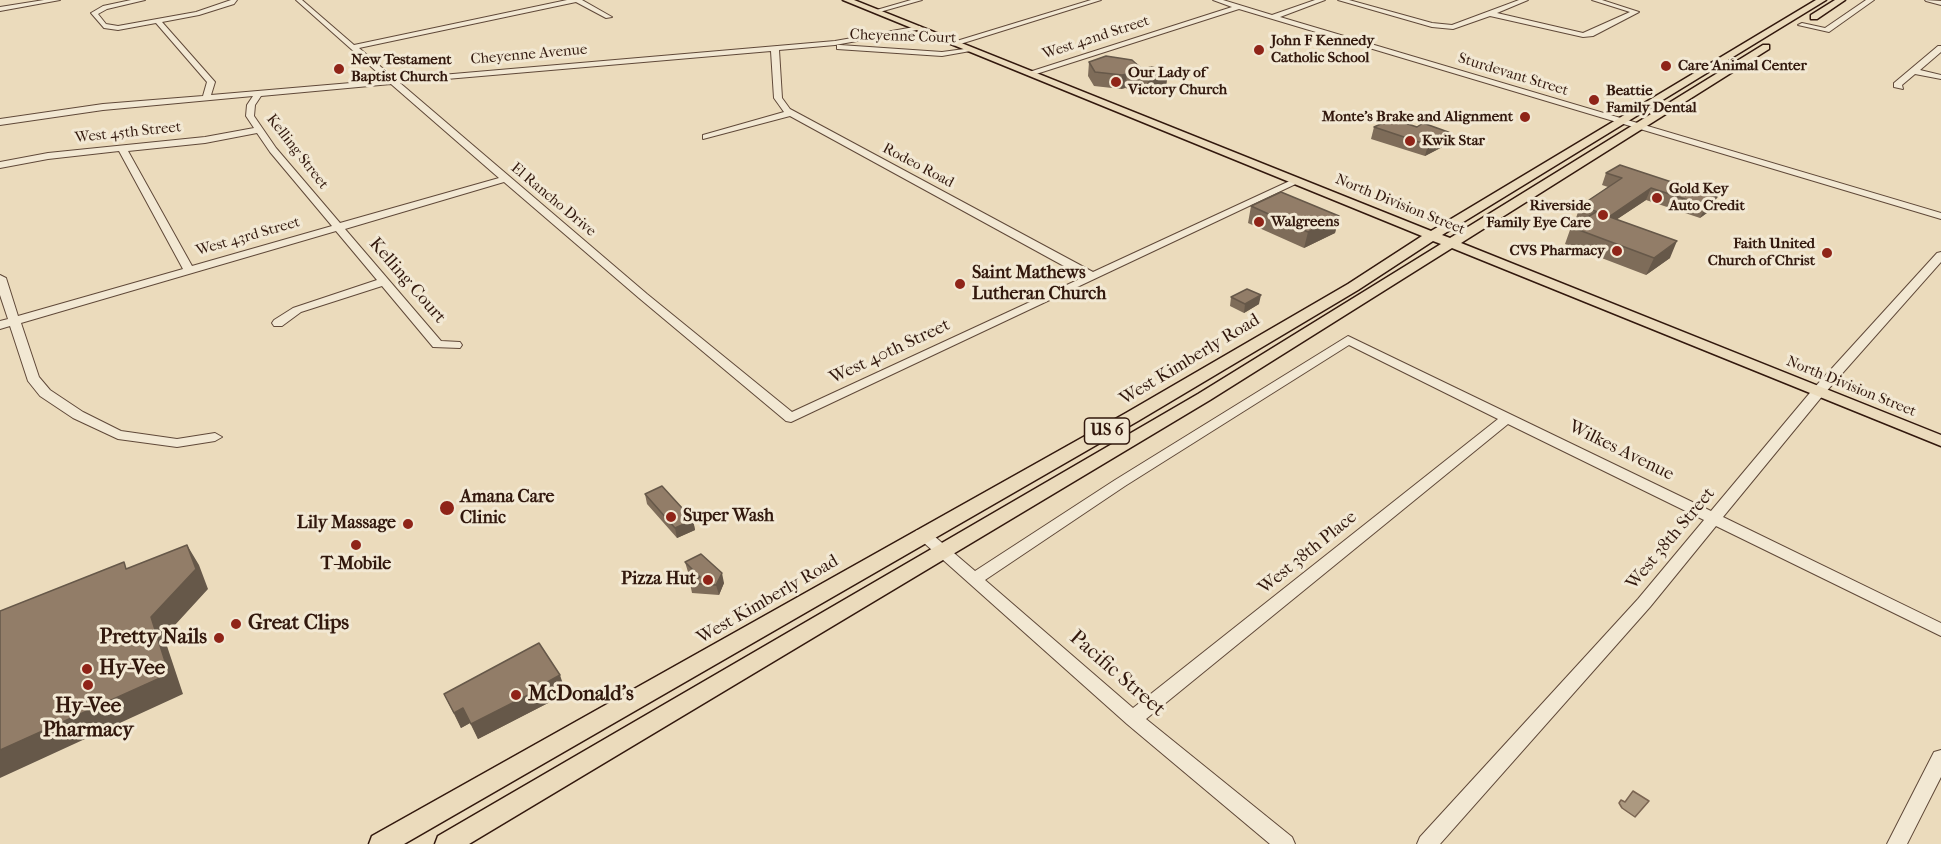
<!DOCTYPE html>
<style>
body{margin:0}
canvas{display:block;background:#ebdbbc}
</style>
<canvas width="1941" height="844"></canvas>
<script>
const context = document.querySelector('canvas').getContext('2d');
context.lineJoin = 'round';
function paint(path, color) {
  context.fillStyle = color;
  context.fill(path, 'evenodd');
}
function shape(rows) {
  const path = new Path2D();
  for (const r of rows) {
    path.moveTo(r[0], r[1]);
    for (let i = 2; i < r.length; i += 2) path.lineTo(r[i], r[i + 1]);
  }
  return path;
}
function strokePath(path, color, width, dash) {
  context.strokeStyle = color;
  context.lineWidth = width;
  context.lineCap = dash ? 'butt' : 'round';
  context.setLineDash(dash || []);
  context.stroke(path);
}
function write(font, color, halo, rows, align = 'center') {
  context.font = font + ' "IM FELL French Canon",serif';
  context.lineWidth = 6;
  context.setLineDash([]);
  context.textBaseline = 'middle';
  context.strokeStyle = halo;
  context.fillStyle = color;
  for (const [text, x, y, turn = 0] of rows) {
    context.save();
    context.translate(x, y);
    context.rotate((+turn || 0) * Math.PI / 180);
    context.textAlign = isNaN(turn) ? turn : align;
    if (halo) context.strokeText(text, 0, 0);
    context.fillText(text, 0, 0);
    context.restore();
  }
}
const water = shape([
 [1633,791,1649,801,1635,817,1622,808,1619,803,1621,800,1625,802,1633,791]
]);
const minor = shape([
 [44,0,60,0,0,11,0,7,44,0],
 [131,0,145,0,107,9,98,14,106,24,118,26,196,12,231,0,237,0,234,4,199,15,162,22,215,82,211,95,386,80,296,0,302,0,354,45,567,0,582,0,612,17,606,18,576,2,359,48,395,79,835,41,920,26,921,28,917,30,835,45,779,50,782,98,790,109,1093,272,1294,179,1302,181,791,422,786,421,639,298,504,182,345,229,441,341,460,342,462,345,460,348,433,347,382,286,301,312,282,326,274,326,272,323,274,320,293,308,377,280,336,231,21,323,39,377,50,390,83,412,121,431,177,439,215,433,222,437,215,441,177,447,118,439,73,418,40,396,28,381,10,326,0,329,0,321,8,319,0,295,0,275,6,278,18,316,183,269,119,151,48,159,0,168,0,162,48,153,205,137,254,128,246,116,247,105,253,96,103,110,0,125,0,119,103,104,203,96,207,82,156,23,118,30,104,28,91,13,103,6,131,0],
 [771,51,774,98,784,112,703,135,703,139,790,116,1084,277,792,412,647,294,400,83,771,51],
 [391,84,499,178,340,223,276,148,254,116,255,105,261,96,391,84],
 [257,133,270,152,332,226,192,266,128,151,205,143,257,133],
 [911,0,922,0,876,13,873,11,911,0],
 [1091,0,1101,0,957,45,950,43,1091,0],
 [1213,0,1223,0,1272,15,1315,0,1325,0,1280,17,1941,213,1941,219,1239,9,1033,75,1026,73,1232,7,1213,0],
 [1338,0,1349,0,1432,23,1452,25,1519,0,1528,0,1497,13,1583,33,1630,12,1592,0,1602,0,1639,12,1593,36,1583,37,1490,16,1453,29,1432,27,1338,0],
 [1866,0,1874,0,1829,32,1798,25,1802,23,1825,28,1866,0],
 [1925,0,1941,1,1941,5,1926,1,1925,0],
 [840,45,942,52,972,48,976,50,942,56,837,49,837,45,840,45],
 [1938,46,1941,46,1941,52,1920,70,1941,75,1941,79,1915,74,1902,85,1903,89,1894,87,1894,83,1938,46],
 [1941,252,1941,262,1824,394,1723,517,1941,623,1941,636,1716,526,1650,607,1440,844,1417,844,1420,837,1638,599,1704,520,1508,424,1146,719,1292,837,1295,844,1270,844,1127,724,914,534,917,530,927,530,975,571,1115,480,1348,336,1711,511,1814,388,1937,253,1941,252],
 [1349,345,1498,419,1133,708,985,580,1125,486,1349,345],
 [1941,750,1941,777,1907,844,1887,844,1934,752,1941,750]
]);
const major = shape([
 [843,0,854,0,1431,231,1816,0,1826,0,1442,235,1450,238,1763,45,1769,45,1769,49,1461,243,1941,435,1941,446,1452,248,1210,400,469,844,435,844,438,836,1198,394,1441,244,1433,241,1358,290,1138,421,404,844,369,844,372,836,1126,413,1348,284,1422,236,843,0],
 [1835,0,1845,0,1817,19,1811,19,1811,15,1835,0]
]);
const wall = shape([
 [1089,62,1168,72,1166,86,1147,94,1125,88,1121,89,1094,86,1088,76],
 [1374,127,1417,127,1451,133,1448,144,1425,156,1371,139],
 [1606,173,1717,197,1711,210,1700,218,1646,200,1617,219,1670,258,1646,275,1565,244,1571,227,1582,220,1576,218,1580,206,1608,187,1602,185],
 [1251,206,1339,216,1335,233,1304,248,1248,223],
 [1231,297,1259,304,1244,313,1230,306],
 [645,494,693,520,695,530,677,538,647,504],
 [685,562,724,583,719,595,692,593,690,583,695,580,688,572],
 [565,690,548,699,550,702,478,739,470,723,461,728,444,694]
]);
const shadedWall = shape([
 [1168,72,1166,86,1147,94,1148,79],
 [1127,74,1125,88,1121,89,1122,75],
 [1451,133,1448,144,1425,156,1428,145],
 [1651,188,1646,200,1604,228,1610,216],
 [1717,197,1711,210,1700,218,1706,206],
 [1339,216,1335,233,1304,248,1308,232],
 [1677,241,1670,258,1646,275,1654,258],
 [1261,295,1259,304,1244,313,1245,304],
 [693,520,695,530,677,538,675,528],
 [187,545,199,565,208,589,164,637,183,694,0,778,0,750,151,617],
 [722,573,724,583,719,595,716,585],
 [560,675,565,690,548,699,550,702,478,739,471,724],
 [463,708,470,723,461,728,454,713]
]);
const building = shape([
 [1106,56,1132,60,1142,69,1152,67,1168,72,1148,79,1127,74,1122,75,1095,72,1089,62,1106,56],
 [1392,119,1417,127,1423,123,1451,133,1428,145,1374,127,1392,119],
 [1620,165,1717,197,1706,206,1651,188,1610,216,1580,206,1622,178,1606,173,1620,165],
 [1281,192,1339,216,1308,232,1251,206,1281,192],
 [1596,212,1677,241,1654,258,1571,227,1596,212],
 [1247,289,1261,295,1245,304,1231,297,1247,289],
 [662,486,693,520,675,528,645,494,662,486],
 [187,545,196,569,151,617,169,674,0,750,0,611,124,562,126,569,187,545],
 [701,554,722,573,716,585,690,583,700,577,685,562,701,554],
 [539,643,560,675,542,685,544,687,471,724,463,708,454,713,444,694,539,643]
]);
const markers = [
 [1259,50,6,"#8f2418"],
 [1666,66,6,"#8f2418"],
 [339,69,6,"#8f2418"],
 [1116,82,6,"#8f2418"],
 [1594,100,6,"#8f2418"],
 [1525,117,6,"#8f2418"],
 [1410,141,6,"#8f2418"],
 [1657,198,6,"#8f2418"],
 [1603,215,6,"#8f2418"],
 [1259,222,6,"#8f2418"],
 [1617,251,6,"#8f2418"],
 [1827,253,6,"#8f2418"],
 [960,284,6,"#8f2418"],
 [447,508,8,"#8f2418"],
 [671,517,6,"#8f2418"],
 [408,524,6,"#8f2418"],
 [356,545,6,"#8f2418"],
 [708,580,6,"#8f2418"],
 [236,624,6,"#8f2418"],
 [219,638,6,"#8f2418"],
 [87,669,6,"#8f2418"],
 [88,685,6,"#8f2418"],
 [516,695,6,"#8f2418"]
];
const farStreetnames = [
 ["Cheyenne Court",903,37,2],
 ["West 42nd Street",1096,38,-18],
 ["Cheyenne Avenue",529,55,-5],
 ["Sturdevant Street",1513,75,17],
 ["West 45th Street",128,133,-6],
 ["Kelling Street",297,152,52],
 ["Rodeo Road",918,166,28],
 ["El Rancho Drive",553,200,40],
 ["North Division Street",1400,205,22],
 ["West 43rd Street",248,237,-16],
 ["North Division Street",1851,387,22]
];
const farPoinames = [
 ["John F Kennedy",1271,41],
 ["Catholic School",1271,58],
 ["New Testament",351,60],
 ["Baptist Church",351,77],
 ["Care Animal Center",1678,66],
 ["Our Lady of",1128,73],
 ["Victory Church",1128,90],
 ["Beattie",1606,91],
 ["Family Dental",1606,108],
 ["Monte's Brake and Alignment",1513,117,"right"],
 ["Kwik Star",1422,141],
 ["Gold Key",1669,189],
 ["Auto Credit",1669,206],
 ["Riverside",1591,206,"right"],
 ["Family Eye Care",1591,223,"right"],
 ["Walgreens",1271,222],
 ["Faith United",1815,244,"right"],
 ["Church of Christ",1815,261,"right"],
 ["CVS Pharmacy",1605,251,"right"]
];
const shields = [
 [1107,431,45]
];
const shieldNames = [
 ["US 6",1107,431]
];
const poiNames = [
 ["Saint Mathews",972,274],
 ["Lutheran Church",972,295],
 ["Amana Care",460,498],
 ["Clinic",460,519],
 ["Super Wash",683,517],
 ["Lily Massage",396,524,"right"],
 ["T-Mobile",356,565,"center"],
 ["Pizza Hut",696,580,"right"]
];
const streetNames = [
 ["Kelling Court",407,281,49],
 ["West 40th Street",890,352,-25],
 ["West Kimberly Road",1190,360,-31],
 ["Wilkes Avenue",1621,451,26],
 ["West 38th Street",1671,539,-50],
 ["West 38th Place",1308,553,-39],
 ["West Kimberly Road",768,600,-30]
];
const nearPoinames = [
 ["Great Clips",248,624],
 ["Pretty Nails",207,638,"right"],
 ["Hy-Vee",99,669],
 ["McDonald's",528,695],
 ["Hy-Vee",88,707,"center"],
 ["Pharmacy",88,731,"center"]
];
const nearStreetnames = [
 ["Pacific Street",1117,674,41]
];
paint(water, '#ac9980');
strokePath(water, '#7b6552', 1.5);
strokePath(minor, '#604939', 2);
strokePath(major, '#32180d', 3);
paint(minor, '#f2e8d3');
paint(major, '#ebdbbc');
paint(wall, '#7e6c59');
paint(shadedWall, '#665849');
paint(building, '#927d68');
strokePath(building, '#665849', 1.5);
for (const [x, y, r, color] of markers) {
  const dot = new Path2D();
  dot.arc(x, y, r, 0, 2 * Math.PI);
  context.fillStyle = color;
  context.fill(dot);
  strokePath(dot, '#f2e8d3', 2);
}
write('15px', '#32180d', '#f2e8d3', farStreetnames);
write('bold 15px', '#32180d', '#f2e8d3', farPoinames, 'left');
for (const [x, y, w] of shields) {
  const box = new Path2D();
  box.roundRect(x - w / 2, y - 13, w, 26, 4.5);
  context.fillStyle = '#f2e8d3';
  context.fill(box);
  strokePath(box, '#32180d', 1.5);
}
write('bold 16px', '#32180d', null, shieldNames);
write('bold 18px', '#32180d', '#f2e8d3', poiNames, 'left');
write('18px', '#32180d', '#f2e8d3', streetNames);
write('bold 21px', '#32180d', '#f2e8d3', nearPoinames, 'left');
write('21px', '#32180d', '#f2e8d3', nearStreetnames);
</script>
